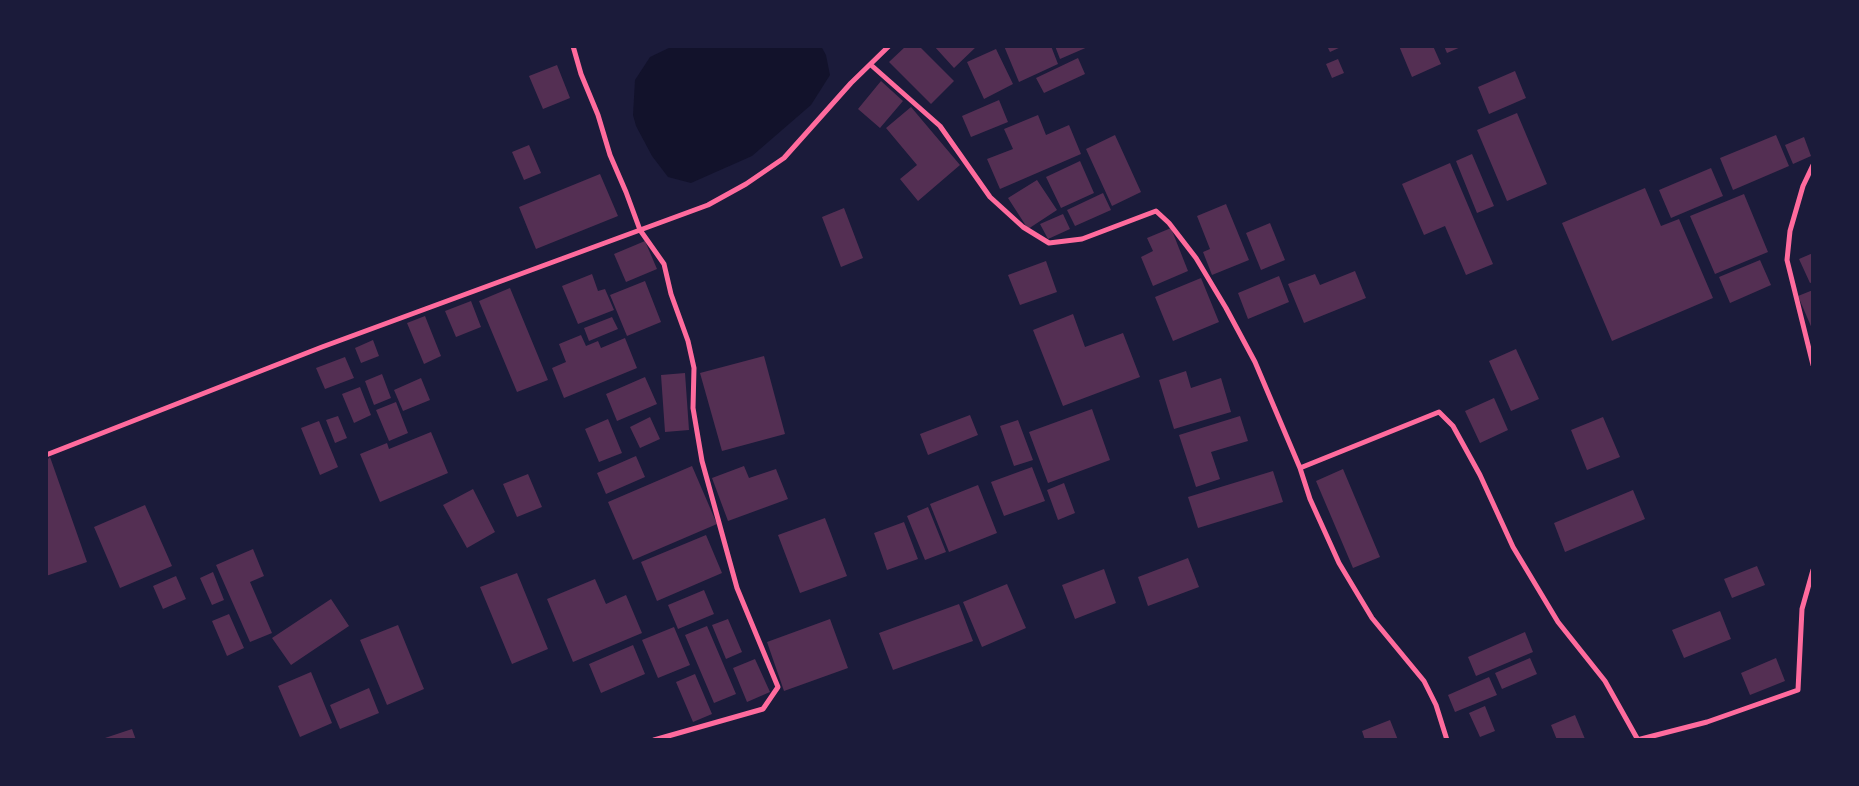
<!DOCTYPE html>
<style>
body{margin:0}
#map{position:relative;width:1859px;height:786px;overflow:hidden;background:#1b1b3a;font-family:"Asap Condensed",sans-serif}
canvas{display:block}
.frame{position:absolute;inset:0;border:48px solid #1b1b3a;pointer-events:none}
</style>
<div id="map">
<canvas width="1859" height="786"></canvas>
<div class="frame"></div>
</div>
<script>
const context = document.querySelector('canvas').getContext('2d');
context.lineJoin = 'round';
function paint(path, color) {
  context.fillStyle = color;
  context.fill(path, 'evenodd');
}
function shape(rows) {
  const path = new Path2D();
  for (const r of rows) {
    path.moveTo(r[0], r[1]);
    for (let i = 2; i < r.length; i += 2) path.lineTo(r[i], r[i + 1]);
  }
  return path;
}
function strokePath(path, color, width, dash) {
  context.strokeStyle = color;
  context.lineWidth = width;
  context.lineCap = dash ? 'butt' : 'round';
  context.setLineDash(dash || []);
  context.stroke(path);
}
const water = shape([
 [673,46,821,46,826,55,830,75,811,105,752,156,691,183,668,177,652,156,636,126,633,115,635,80,650,57]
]);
const building = shape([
 [906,46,919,46,954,81,931,104,889,62],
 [934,46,977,46,954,68],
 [1004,46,1051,46,1058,64,1019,82],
 [1055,46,1090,46,1060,59],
 [1327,46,1343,46,1330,52],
 [1399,46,1433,46,1441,64,1412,77],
 [1444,46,1463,46,1447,53],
 [996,49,1013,84,984,99,967,62],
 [1078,58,1085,74,1044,93,1036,78],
 [1338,59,1344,73,1332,78,1326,64],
 [557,65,570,98,543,109,529,76],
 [1515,71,1526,98,1489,114,1478,87],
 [881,81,903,101,880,128,858,109],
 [999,100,1008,122,971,137,962,116],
 [911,107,960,165,918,201,900,179,917,165,886,128],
 [1517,113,1547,184,1507,201,1477,130],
 [1038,115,1046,135,1069,125,1081,154,1000,189,987,159,1013,149,1004,129],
 [1115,135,1141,192,1112,206,1086,149],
 [1776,135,1789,166,1733,190,1720,158],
 [1804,137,1811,156,1793,164,1785,145],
 [529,145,541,173,524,180,512,152],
 [1472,154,1494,206,1477,213,1456,161],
 [1080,161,1094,193,1061,208,1046,177],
 [1450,163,1493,264,1466,275,1445,226,1424,235,1402,184],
 [1711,168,1723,196,1671,218,1659,190],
 [600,174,618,216,536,249,519,207],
 [1037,180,1057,210,1028,229,1008,198],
 [1645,188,1661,226,1679,219,1713,298,1612,341,1562,223],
 [1103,193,1111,210,1075,226,1067,210],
 [1744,194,1768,252,1715,274,1690,216],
 [1226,204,1249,260,1212,275,1203,252,1210,249,1197,216],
 [844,208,863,258,841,267,822,217],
 [1063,214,1070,229,1048,239,1040,224],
 [1270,223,1285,260,1261,270,1246,233],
 [1171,228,1188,271,1153,286,1141,257,1153,251,1147,238],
 [645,241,657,269,626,282,614,254],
 [1813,253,1813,282,1810,283,1799,259],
 [1760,260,1771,285,1730,303,1719,277],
 [1046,261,1057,292,1020,305,1008,275],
 [1355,271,1366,298,1304,323,1288,284,1315,274,1320,285],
 [592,274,598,291,605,289,614,310,578,324,562,286],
 [1279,276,1289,302,1248,319,1238,293],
 [1201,278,1219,322,1173,341,1155,297],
 [645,281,661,322,627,336,610,295],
 [510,288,548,380,517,392,479,301],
 [1813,290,1813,331,1798,296],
 [471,301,481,327,456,337,445,311],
 [1073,314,1085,347,1123,333,1140,377,1063,406,1033,330],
 [425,316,441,356,424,364,407,323],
 [612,317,618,329,589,341,584,328],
 [581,335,586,346,598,341,601,348,625,338,637,368,564,398,552,368,566,362,559,344],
 [373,340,379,356,361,363,355,348],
 [1516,349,1539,399,1511,411,1489,361],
 [764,356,785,434,722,451,700,373],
 [345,357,354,378,325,389,316,368],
 [1186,371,1191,388,1221,378,1231,412,1174,429,1159,380],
 [685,373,689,430,665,432,661,375],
 [382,374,391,398,374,405,365,381],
 [645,377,657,404,617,421,606,394],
 [421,378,430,400,403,411,394,390],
 [360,387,371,415,354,423,342,394],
 [1494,398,1508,430,1480,443,1465,411],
 [396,402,408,433,389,441,376,410],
 [1092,409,1110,460,1048,483,1029,432],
 [970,415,978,435,928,455,920,434],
 [338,416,347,438,335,443,326,420],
 [1240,416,1248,441,1211,452,1220,479,1196,487,1179,435],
 [650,417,660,439,640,448,630,427],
 [1603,417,1620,457,1587,470,1571,430],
 [608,419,622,453,599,462,585,429],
 [1018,420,1033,460,1014,466,1000,426],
 [319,421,338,467,320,475,301,428],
 [431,432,448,473,380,502,360,454,387,443,389,449],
 [636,456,645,477,606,494,597,473],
 [50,457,87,562,46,576,46,461],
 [692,466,717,524,633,560,608,502],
 [744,466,749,478,776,469,788,499,728,521,712,478],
 [1032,467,1045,501,1004,516,991,482],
 [1343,469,1380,557,1353,568,1316,481],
 [1273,471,1283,502,1198,528,1188,497],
 [528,474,542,507,517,517,503,484],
 [1064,483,1075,513,1058,520,1047,490],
 [978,485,997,533,949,552,930,504],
 [473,489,495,532,467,548,443,505],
 [1633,490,1645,519,1565,552,1554,523],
 [145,505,172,566,120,588,94,527],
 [928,507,946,552,925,560,907,516],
 [825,518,847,576,800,593,778,535],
 [904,522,918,559,887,570,874,533],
 [706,535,722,573,657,601,641,562],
 [253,549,264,576,250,582,272,633,250,642,216,565],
 [1188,558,1199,587,1148,606,1138,577],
 [1757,566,1765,585,1732,598,1724,579],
 [1104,569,1116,603,1075,619,1062,585],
 [213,572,224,600,212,605,200,578],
 [517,573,548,649,512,664,480,587],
 [176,576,186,599,163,609,153,586],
 [595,579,606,604,626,595,642,633,573,662,547,599],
 [1007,584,1026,628,982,647,963,602],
 [704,590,714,614,678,629,668,605],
 [331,599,349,626,291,665,272,638],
 [959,604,973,641,893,670,879,633],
 [1720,611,1731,639,1684,658,1672,630],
 [229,614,244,648,227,656,212,621],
 [728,619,742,652,726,659,712,625],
 [830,619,848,668,784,691,767,642],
 [398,625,424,689,387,705,360,640],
 [707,626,736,694,714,703,685,635],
 [674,627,690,665,658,678,642,640],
 [1525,632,1533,652,1476,676,1468,657],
 [633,645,645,674,601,693,589,664],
 [1530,658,1537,674,1502,689,1495,673],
 [1776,658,1785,681,1750,695,1741,673],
 [755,659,770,692,747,702,733,668],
 [311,672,332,723,300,737,278,686],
 [695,674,712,714,693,722,676,682],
 [1489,677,1497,695,1455,712,1448,695],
 [369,688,379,713,340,729,330,705],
 [1485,706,1495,731,1480,737,1469,713],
 [1575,715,1585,739,1557,740,1551,725],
 [1390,720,1398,740,1365,740,1362,731],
 [132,729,136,740,102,740,102,739]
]);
const minor = shape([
 [573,46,581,74,598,115,610,155,626,192,640,230,664,264,671,294,688,341,694,368,693,408,702,461,737,588,778,687,763,709,654,740],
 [871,65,940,126,990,197,1023,227,1049,243,1082,239,1156,211,1169,223,1196,258,1226,308,1255,362,1300,468,1310,499,1339,563,1372,618,1424,681,1436,705,1447,740],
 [1813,165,1803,186,1790,231,1787,260,1813,365],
 [46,455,322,347,708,205,746,184,784,158,851,83,889,46],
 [1300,468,1439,412,1453,426,1480,475,1513,547,1558,622,1605,681,1638,740],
 [1637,740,1707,722,1798,690,1802,609,1813,570]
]);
paint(water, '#12122b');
paint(building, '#542f53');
strokePath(minor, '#ff6b9d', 5);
</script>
